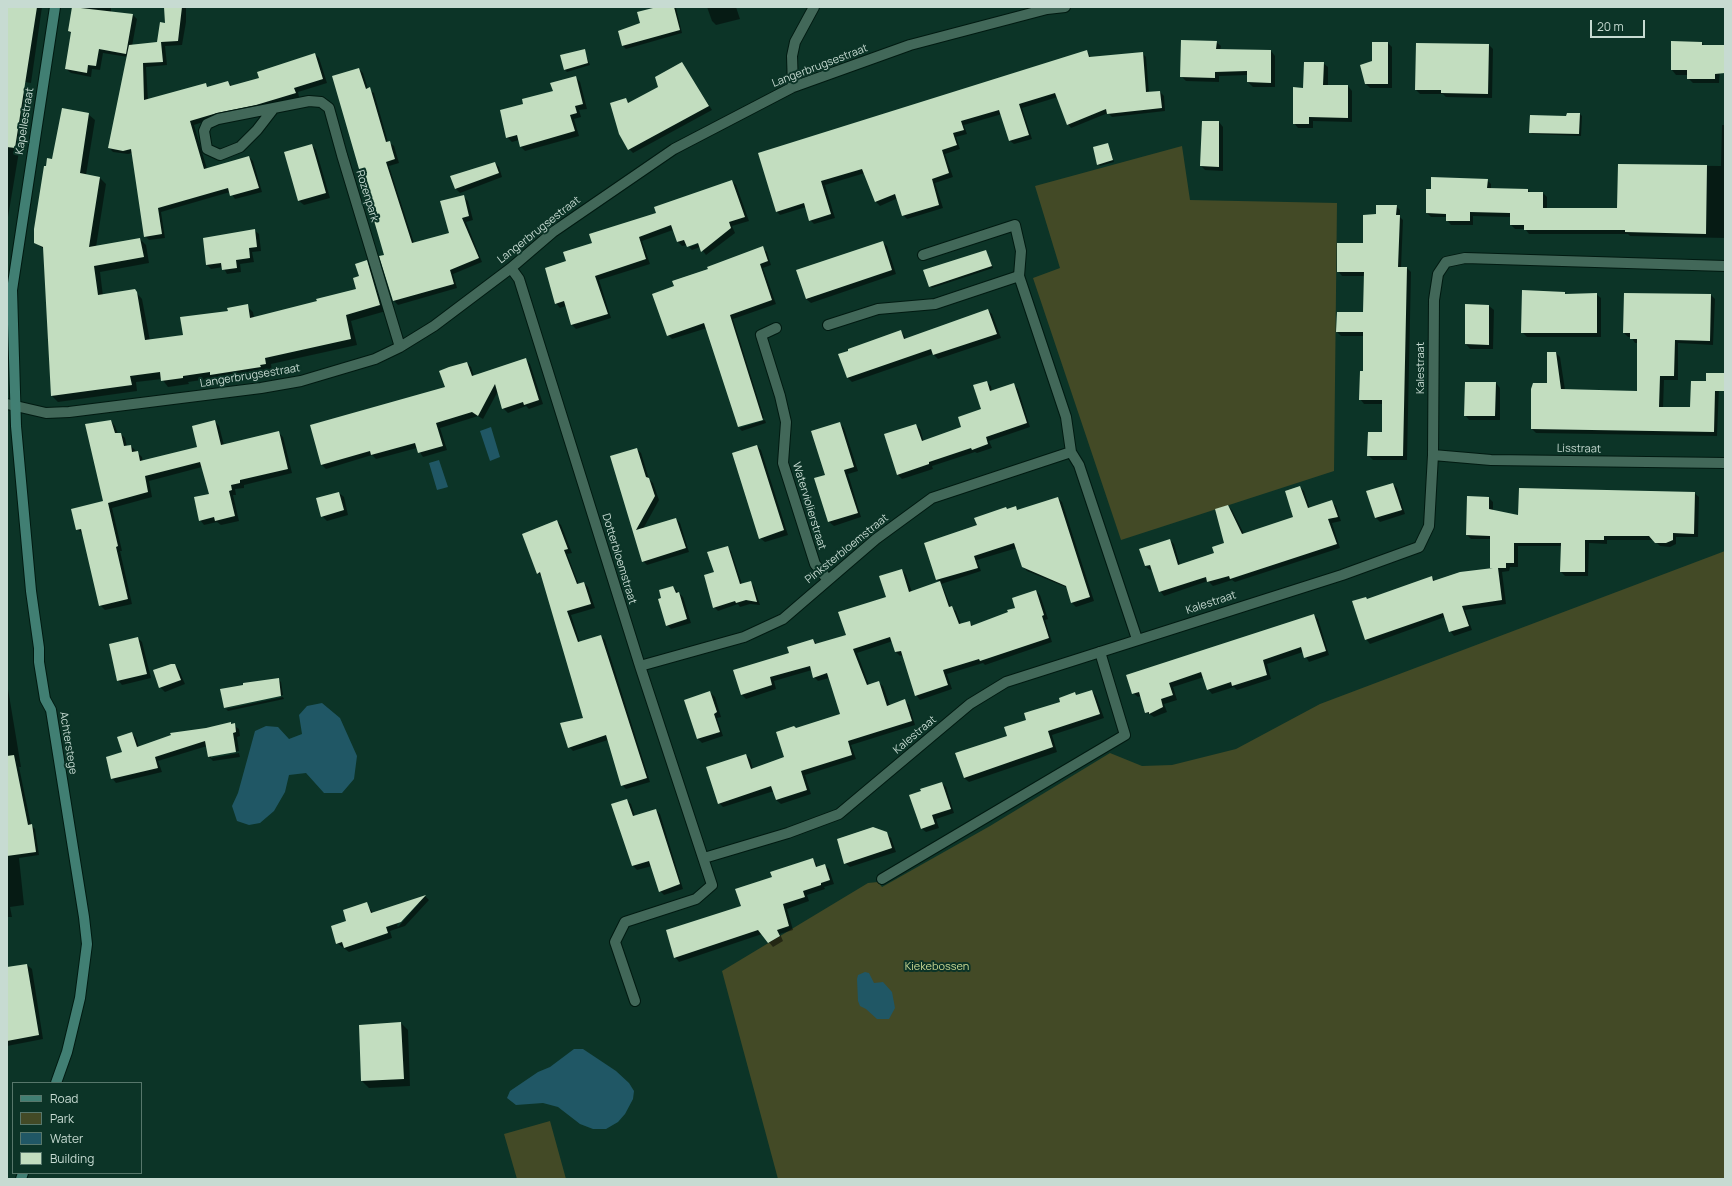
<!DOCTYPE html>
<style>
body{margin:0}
#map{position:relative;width:1732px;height:1186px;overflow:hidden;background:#0c3427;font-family:Manrope,sans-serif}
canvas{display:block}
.frame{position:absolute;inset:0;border:8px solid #c7dbd2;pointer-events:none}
.legend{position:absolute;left:12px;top:1082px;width:130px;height:92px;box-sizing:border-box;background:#0c3427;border:1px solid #57776b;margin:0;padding:5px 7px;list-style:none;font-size:12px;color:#c7dbd2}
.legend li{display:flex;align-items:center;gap:8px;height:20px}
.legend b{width:20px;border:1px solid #57776b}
.scale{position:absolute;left:1590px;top:20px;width:55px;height:18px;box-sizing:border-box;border:2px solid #c7dbd2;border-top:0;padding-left:5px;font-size:12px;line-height:14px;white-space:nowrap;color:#c7dbd2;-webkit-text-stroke:3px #0c3427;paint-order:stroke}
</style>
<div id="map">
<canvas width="1732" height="1186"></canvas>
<div class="frame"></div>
<ul class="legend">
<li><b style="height:5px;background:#417f73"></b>Road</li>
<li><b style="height:11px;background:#434a26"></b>Park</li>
<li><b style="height:11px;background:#205765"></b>Water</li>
<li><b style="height:11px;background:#c2ddbf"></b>Building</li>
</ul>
<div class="scale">20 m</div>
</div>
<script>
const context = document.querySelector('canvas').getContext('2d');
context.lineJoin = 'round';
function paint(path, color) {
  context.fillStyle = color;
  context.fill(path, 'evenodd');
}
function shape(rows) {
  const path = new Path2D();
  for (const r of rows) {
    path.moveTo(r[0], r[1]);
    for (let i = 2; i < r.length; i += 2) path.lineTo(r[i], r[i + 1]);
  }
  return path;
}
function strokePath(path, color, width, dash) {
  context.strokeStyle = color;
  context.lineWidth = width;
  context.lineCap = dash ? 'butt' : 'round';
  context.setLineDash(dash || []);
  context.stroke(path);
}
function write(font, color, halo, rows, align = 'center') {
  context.font = font + ' Manrope,sans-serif';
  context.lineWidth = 4;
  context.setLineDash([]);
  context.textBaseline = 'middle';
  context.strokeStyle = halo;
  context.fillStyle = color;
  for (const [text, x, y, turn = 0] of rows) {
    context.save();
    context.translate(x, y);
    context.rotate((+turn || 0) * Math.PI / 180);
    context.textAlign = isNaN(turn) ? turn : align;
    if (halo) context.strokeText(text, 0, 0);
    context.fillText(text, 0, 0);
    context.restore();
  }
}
const green = shape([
 [1182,146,1190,200,1337,203,1334,471,1121,540,1033,278,1060,268,1035,186],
 [1725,551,1725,1179,778,1179,722,971,868,883,878,882,882,887,990,826,1110,753,1142,766,1172,765,1236,749,1320,704],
 [550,1121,566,1179,517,1179,504,1134]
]);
const water = shape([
 [491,427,500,457,490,461,480,431],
 [439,460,448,487,437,490,429,463],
 [322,703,340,718,357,756,354,779,342,793,324,793,306,773,289,775,285,792,274,811,260,823,249,825,237,821,232,806,238,793,255,731,266,726,278,727,289,739,302,734,299,715,307,706],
 [865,972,869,973,874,983,883,982,892,992,895,1008,889,1019,877,1019,866,1009,860,1006,858,1001,857,979,858,975],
 [574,1049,583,1049,616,1071,629,1083,634,1091,633,1099,625,1114,618,1122,606,1129,593,1129,580,1124,558,1107,543,1103,516,1105,507,1098,510,1091,538,1072,550,1067]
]);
const shadow = shape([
 [7,7,42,7,31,83,7,79],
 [73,7,111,7,111,12,133,15,137,19,132,46,157,43,166,24,165,7,186,7,186,22,182,45,165,46,167,65,146,67,148,101,205,84,209,88,228,82,233,87,260,78,315,54,319,58,327,83,298,92,299,97,260,109,221,116,194,125,207,169,249,157,253,161,262,192,235,199,230,192,161,212,165,238,149,240,145,236,132,153,128,154,113,152,109,148,128,57,103,53,100,70,92,69,91,77,71,73,66,69,72,34,69,31],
 [661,7,676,8,682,33,626,49,623,46,619,32,641,24],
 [707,7,736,7,740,19,716,25,712,21],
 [1216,42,1221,46,1220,50,1271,51,1275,56,1275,87,1253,87,1248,82,1248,75,1219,76,1219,82,1186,81,1181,76],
 [1672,42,1702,43,1705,46,1721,50,1719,83,1693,83,1688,78,1688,75,1676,75,1672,70],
 [1388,43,1392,47,1392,88,1370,88,1366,84,1373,62],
 [1489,45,1493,49,1492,98,1446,97,1443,94,1420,94,1416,90],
 [584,50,590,65,567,72,565,70],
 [1087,51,1091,58,1142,53,1146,57,1149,93,1160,92,1164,96,1165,111,1112,117,1108,113,1071,128,1068,124,1058,97,1022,108,1032,139,1014,144,1010,141,1002,114,964,125,967,134,956,137,960,149,945,154,953,177,935,183,943,208,907,219,903,215,898,198,880,206,876,202,865,173,825,185,835,218,814,224,810,220,806,207,780,215,776,211,759,154],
 [682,63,712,110,633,153,629,149,626,100,630,103,659,88],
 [1323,63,1328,67,1328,86,1348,86,1352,91,1352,122,1313,121,1313,128,1298,128,1294,123,1304,89],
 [359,69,363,73,368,89,374,93,388,142,394,146,399,163,389,166,414,243,450,234,463,196,468,201,473,220,466,222,482,262,453,274,457,288,398,305,394,301,385,255],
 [576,78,580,82,587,109,579,110,581,117,574,119,579,136,525,151,521,147,519,140,512,142,507,137,524,104,554,92],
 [24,94,28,98,7,223,7,96],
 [88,114,95,120,86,175,100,178,106,184,96,247,140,239,146,245,149,263,100,272,103,296,134,290,142,299,150,341,184,335,229,312,247,306,253,312,254,318,318,302,357,290,360,277,367,262,373,268,386,311,351,321,357,345,271,364,272,370,266,371,266,373,218,380,215,378,188,382,189,384,168,387,162,379,136,382,137,391,58,402,52,396,45,250,35,242,52,160],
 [1580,114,1582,116,1581,136,1532,134,1530,132,1567,117],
 [1219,122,1223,127,1223,171,1205,170,1201,166],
 [1722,125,1725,125,1725,238,1630,236,1628,234,1529,234,1525,229,1515,229,1511,225,1511,217,1473,216,1473,225,1451,225,1447,220,1447,217,1431,217,1427,213,1427,190,1487,180,1491,184,1491,189,1528,190,1531,193,1543,193,1547,197,1547,209,1618,209,1619,165,1721,166],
 [1108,144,1114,162,1100,166,1098,164],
 [312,145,316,150,330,198,304,205,299,201],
 [495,163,499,167,502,177,460,193,456,189,452,176],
 [732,181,736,185,749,221,732,226,735,233,706,255,700,247,692,250,689,247,703,242,682,246,678,242,673,230,642,241,650,264,599,280,611,318,576,329,572,325,566,306,560,308,556,303,567,262,593,243],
 [1396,206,1400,210,1400,217,1403,220,1401,268,1407,268,1411,272,1407,460,1373,460,1368,455,1383,433,1383,404,1364,404,1360,399,1364,372,1364,336,1341,336,1337,332,1338,313,1364,313,1365,276,1342,276,1338,271,1364,244,1377,215],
 [254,230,259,234,261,251,252,252,254,262,240,264,241,272,227,274,223,267,211,269,207,265],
 [882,242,887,246,896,274,811,303,806,299],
 [763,248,767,252,771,265,763,268,776,304,733,319,764,418,739,426,739,428,707,328,672,339,668,335,675,286,709,270],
 [986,251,993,268,932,288,930,286],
 [1565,293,1566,295,1596,294,1601,298,1601,337,1527,337,1522,332],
 [1711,295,1715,299,1713,345,1678,343,1678,380,1664,380,1663,408,1691,408,1719,387,1717,436,1536,433,1532,429,1548,384,1556,353,1560,357,1565,390,1638,392,1638,343,1635,343,1631,337,1628,337,1624,333],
 [1466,305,1489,306,1494,310,1493,349,1470,349,1466,344],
 [988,310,992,314,1001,338,938,359,933,354,852,382,847,377,901,331,907,340],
 [526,359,530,364,543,404,529,409,526,406,508,413,503,408,498,391,483,419,478,416,440,428,447,450,423,457,417,448,376,459,372,455,326,469,321,464,446,388,467,363,471,367,474,376],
 [986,382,991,386,992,392,1014,385,1018,389,1030,427,989,441,992,448,977,453,975,452,932,466,933,469,902,479,898,475,886,435,915,425,920,429,924,442,962,428,983,410],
 [1496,383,1500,388,1500,420,1469,420,1465,415],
 [765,420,766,423,742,431,739,428],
 [111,421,115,426,118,434,121,434,125,438,127,447,131,446,142,457,143,462,198,448,215,422,219,426,224,445,278,432,283,437,292,473,244,485,244,488,235,489,236,495,233,495,239,521,221,525,217,522,204,525,200,520,210,495,202,467,149,481,152,497,112,508,122,551,120,551,132,604,105,610,100,605,83,534,77,529,104,502],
 [840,423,844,428,858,471,848,474,861,517,834,526,829,522,816,479,826,476],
 [757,446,761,450,788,535,765,542,760,538],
 [637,449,641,453,649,479,653,483,659,500,643,529,676,519,680,523,689,552,647,565,643,561,611,457],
 [1393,484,1397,488,1405,514,1380,522,1376,518],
 [1300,487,1304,491,1310,509,1332,502,1336,506,1341,521,1332,523,1340,548,1235,582,1232,580,1213,586,1208,581,1164,596,1160,591,1153,569,1150,570,1145,566,1140,550,1170,540,1174,544,1180,565,1215,554,1226,543,1228,506,1232,510,1244,534,1294,517],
 [1155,564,1146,567,1146,565],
 [339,493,344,497,348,515,327,521,322,516],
 [1694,493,1699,497,1698,537,1676,537,1676,544,1670,547,1660,546,1654,540,1607,540,1607,544,1589,543,1588,576,1565,576,1561,572,1562,546,1518,546,1518,567,1510,567,1509,571,1502,572,1506,604,1465,610,1472,630,1454,636,1450,631,1445,617,1370,644,1366,639,1368,600,1432,577,1435,581,1493,569,1491,539,1471,539,1467,535,1489,498,1493,502,1493,511,1519,516],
 [1058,498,1062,502,1094,601,1076,607,1072,603,1068,588,1027,571,1023,567,1017,548,977,560,981,571,941,584,943,587,951,607,956,611,961,624,969,622,973,626,1009,613,1036,591,1040,595,1048,619,1045,620,1052,642,985,665,983,663,947,674,952,689,920,700,916,695,903,655,900,656,896,652,893,641,857,653,869,685,878,682,883,686,890,706,905,701,909,705,915,725,851,745,856,759,805,775,811,794,781,804,776,800,774,791,723,807,719,803,746,755,750,759,753,769,785,758,796,729,841,715,829,678,818,681,814,677,812,670,774,681,776,689,746,699,742,695,734,671,790,653,813,640,817,644,847,635,887,597,902,570,906,575,912,592,940,582,937,580,925,543,978,526,1015,507,1019,511],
 [557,521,561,525,572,553,567,554,579,585,584,583,588,587,595,608,571,615,580,643,601,636,605,640,650,782,626,789,622,785,608,740,573,751,569,747,584,719,542,577,538,573],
 [727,547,731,551,742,584,750,582,754,586,760,605,750,604,740,607,738,604,718,611,714,607,716,573],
 [673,587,683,597,691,623,671,629,667,625,663,599],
 [1314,615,1318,619,1329,655,1309,662,1303,652,1267,664,1271,679,1237,690,1234,687,1212,694,1208,689,1204,677,1173,687,1177,700,1164,704,1167,712,1154,717,1146,712,1141,696,1138,697,1133,693],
 [138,638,142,642,151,678,122,685,118,680],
 [175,665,179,670,185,684,165,692,160,687],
 [278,679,281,682,283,695,225,708,221,690],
 [7,683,21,767,19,767,31,825,35,829,39,855,19,858,24,905,10,907,12,917,7,917],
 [1092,691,1096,696,1104,718,1052,735,1057,752,969,782,964,778,1028,720,1062,703,1075,693,1077,696],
 [710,692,715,697,721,717,717,718,723,736,702,743,698,739,686,700],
 [283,697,284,699,228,711,226,709],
 [230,723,239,729,240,736,237,737,239,751,211,756,211,758,239,753,240,757,213,761,209,757,207,746,158,761,162,772,116,783,112,778,132,733,136,738,139,747],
 [942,783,946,787,954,813,936,819,939,828,926,832,921,828],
 [627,800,631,804,635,816,656,810,660,814,683,889,664,895,660,891,652,866,637,870,633,866,612,805],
 [886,833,891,838,896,852,850,867,845,863],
 [813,859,818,867,824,865,829,869,834,884,824,887,825,889,807,895,809,901,787,909,793,930,780,934,783,941,773,947,762,934,679,962,675,957,742,907,773,878],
 [425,896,429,900,405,926,390,931,392,938,349,952,337,943,347,921,366,903,373,913],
 [417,903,419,903,398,927,397,925],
 [27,965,32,969,43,1039,7,1046,7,968],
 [401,1023,408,1030,410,1086,369,1088,362,1081]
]);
const building = shape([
 [7,7,37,7,15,148,7,147],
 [72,7,133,14,126,54,99,49,96,66,88,65,87,73,65,69,71,32,68,31],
 [164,7,182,7,178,41,161,42,163,62,143,63,144,100,206,83,207,87,228,81,230,86,259,78,257,72,315,53,323,79,294,88,296,93,256,105,217,113,190,121,204,169,249,156,259,188,230,196,228,188,158,208,162,234,144,237,131,149,123,151,108,148,129,45,157,42,160,22,165,23],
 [657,7,674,7,680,30,622,46,618,31,640,23,637,12],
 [1181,40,1217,41,1216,49,1271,50,1271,83,1247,82,1247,71,1215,72,1215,78,1180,77],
 [1671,41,1702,42,1702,45,1725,45,1725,73,1715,74,1715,79,1687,79,1687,70,1671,70],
 [1372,42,1388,42,1388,84,1365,84,1360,65,1372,61],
 [1416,43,1489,44,1488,94,1441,93,1441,90,1415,90],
 [585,49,588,63,564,70,560,55],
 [1087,50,1089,57,1143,52,1146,92,1160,91,1162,108,1107,114,1106,109,1067,125,1055,93,1019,104,1029,135,1009,141,999,110,961,121,964,130,953,133,957,145,942,150,949,173,932,179,939,205,902,216,895,194,875,202,862,169,821,181,831,214,809,221,804,203,776,212,758,153],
 [682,62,709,106,628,150,619,134,610,103,626,98,628,103,658,87,655,77],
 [1304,62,1324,62,1323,85,1348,85,1348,118,1309,117,1309,124,1293,124,1293,87,1303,88],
 [359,68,366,89,370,87,386,142,390,141,392,149,395,159,386,162,412,243,449,233,440,201,464,195,469,216,462,218,479,258,450,270,454,284,393,301,379,256,384,255,332,76],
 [576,76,583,104,575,106,577,113,570,115,575,131,520,147,517,135,506,138,500,110,523,104,522,99,553,91,550,83],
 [62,108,89,113,80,173,100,177,89,247,140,238,144,257,94,266,98,295,135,289,137,292,145,340,183,335,180,317,228,311,227,308,248,304,250,318,317,301,316,299,356,289,353,278,359,276,355,264,367,260,380,305,346,315,351,339,265,358,266,364,260,365,261,367,210,375,210,372,183,376,183,378,161,381,160,372,130,376,132,385,51,396,43,247,34,243,34,229,44,166,46,166,47,158,52,159],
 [1567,113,1580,113,1579,134,1529,133,1530,115,1566,116],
 [1202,121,1219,121,1219,167,1200,166],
 [1108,143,1113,160,1097,165,1093,147],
 [312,144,326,193,298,201,284,152],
 [495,162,499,173,455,189,450,176],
 [1618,164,1707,165,1706,234,1625,232,1625,230,1524,230,1524,225,1510,225,1510,213,1470,212,1470,221,1446,221,1446,214,1426,213,1426,189,1431,189,1431,177,1488,179,1487,188,1528,189,1528,192,1543,192,1543,208,1617,208],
 [732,180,745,217,729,222,731,228,701,252,698,243,687,247,684,240,677,242,671,225,639,237,646,259,595,276,608,314,571,325,564,301,555,304,545,268,566,261,563,252,592,243,589,234,656,213,654,207],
 [1376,205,1397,205,1396,215,1400,215,1398,267,1407,267,1403,456,1367,456,1368,432,1382,432,1382,400,1359,400,1360,371,1363,371,1363,332,1336,332,1337,312,1363,312,1364,272,1337,272,1337,243,1363,243,1363,215,1376,214],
 [255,229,257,247,249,248,250,258,236,260,237,268,222,270,221,263,206,265,203,238],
 [883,241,892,270,806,299,796,270],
 [763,246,768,261,760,264,772,300,730,315,763,420,738,427,704,323,667,336,652,294,674,286,672,281,708,269,707,267],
 [986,250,992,266,929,287,923,270],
 [1522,290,1565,292,1565,294,1597,293,1597,333,1521,333],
 [1624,293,1711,294,1710,341,1675,340,1674,376,1660,376,1659,407,1690,407,1691,381,1706,381,1706,373,1725,373,1725,391,1715,391,1714,432,1531,429,1531,389,1533,383,1547,383,1547,352,1556,352,1561,389,1637,391,1637,339,1630,339,1630,333,1623,333],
 [1465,304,1489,305,1489,345,1465,344],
 [988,309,997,334,933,355,931,349,847,378,838,354,848,351,848,349,901,330,904,339],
 [526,358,539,400,524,405,523,402,502,409,495,384,478,416,472,412,436,423,443,446,418,453,415,443,371,455,370,451,321,465,310,425,445,387,439,371,449,367,467,362,472,376],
 [987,381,990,391,1014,383,1027,423,986,437,988,444,972,450,971,448,929,462,929,464,897,475,884,434,916,424,922,441,961,427,958,417,981,409,973,385],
 [1465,382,1496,382,1495,416,1464,416],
 [111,420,115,433,121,433,124,446,131,445,132,452,138,451,140,461,197,447,192,426,215,420,221,445,279,431,288,469,240,480,240,483,231,485,232,490,229,491,235,516,215,521,214,517,199,521,194,497,209,494,200,462,145,476,148,492,108,503,118,546,116,547,128,599,99,606,81,529,76,530,71,509,103,501,85,424],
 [840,422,854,467,844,470,858,513,828,522,814,478,825,475,811,431],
 [757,445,784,530,759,539,732,453],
 [637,448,646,477,649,478,655,496,636,530,676,518,686,548,642,562,610,456],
 [1393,483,1402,510,1375,518,1366,491],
 [1300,486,1308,508,1332,500,1338,517,1328,519,1337,544,1230,579,1229,576,1207,582,1206,577,1159,592,1150,565,1145,566,1139,549,1170,539,1178,565,1214,553,1212,547,1224,543,1215,509,1228,505,1242,534,1293,517,1285,491],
 [1519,488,1695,492,1694,534,1673,533,1673,540,1666,543,1655,543,1649,536,1604,536,1604,540,1585,540,1585,572,1560,572,1561,543,1514,543,1514,563,1506,563,1506,568,1498,568,1502,600,1462,606,1469,626,1449,632,1443,613,1365,640,1352,601,1366,597,1367,599,1432,576,1433,581,1460,572,1493,568,1490,568,1490,536,1466,535,1467,496,1489,497,1489,509,1518,515],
 [339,492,344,510,321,517,316,498],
 [1058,497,1090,597,1071,603,1066,586,1022,567,1014,543,974,556,978,568,936,580,924,543,977,525,974,518,1006,507,1007,509,1016,506,1017,510],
 [557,520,568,549,564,550,577,584,584,582,591,604,567,611,578,642,601,635,647,778,621,786,606,735,568,748,560,723,583,718,540,572,537,574,522,534],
 [728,546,740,584,751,581,757,602,746,600,736,603,735,601,713,608,704,575,714,572,707,552],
 [902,569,909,592,940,581,949,607,952,606,959,624,970,621,971,626,1008,612,1007,610,1015,608,1012,598,1036,590,1044,615,1042,616,1049,638,980,661,979,659,943,670,948,685,915,696,901,651,895,652,890,637,853,649,867,685,879,681,887,706,905,699,912,721,848,741,852,755,801,771,807,790,776,800,771,786,718,804,706,767,746,754,751,769,784,757,776,732,794,726,796,728,840,714,827,673,813,678,810,666,770,677,772,685,741,695,733,670,789,653,787,647,813,639,815,644,846,635,838,612,886,597,879,576],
 [673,586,676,593,679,592,687,619,666,626,658,599,661,598,659,590],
 [1314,614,1326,651,1304,658,1301,647,1263,660,1267,675,1232,686,1231,682,1207,690,1201,672,1169,683,1173,695,1161,699,1163,707,1149,714,1149,712,1145,713,1139,692,1132,694,1126,675],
 [138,637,147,674,117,681,109,644],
 [171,664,175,664,181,680,159,688,153,670],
 [279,678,281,696,224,708,220,689,243,685,243,683],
 [1092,690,1100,714,1048,731,1053,747,964,778,955,753,1007,736,1004,727,1026,720,1024,713,1060,702,1059,698,1075,692,1076,695],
 [710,691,717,712,714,714,720,732,697,739,684,700],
 [231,722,231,724,235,723,236,732,233,733,236,752,208,757,205,741,155,757,158,768,111,779,106,757,122,752,117,737,132,732,137,747,171,735,170,733,206,728],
 [14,755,28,825,32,824,36,852,7,856,7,756],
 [942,782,951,809,932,815,935,824,921,829,909,795,921,791,920,789],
 [627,799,633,816,656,809,680,884,659,892,649,861,632,866,611,804],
 [873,827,887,832,892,848,844,864,837,839],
 [813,858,816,867,825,864,830,880,821,883,821,885,803,891,805,897,783,904,789,926,777,930,780,936,768,943,758,930,674,958,666,930,741,906,735,889,772,877,770,872],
 [426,895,401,922,386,927,388,933,344,948,342,942,336,944,331,926,346,921,343,910,367,902,371,913],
 [27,964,39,1035,7,1041,7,967],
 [401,1022,404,1079,361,1081,359,1025]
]);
const lane = shape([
 [923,255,1015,225,1021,251,1019,276],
 [882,879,1125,735,1100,652]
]);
const street = shape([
 [793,87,792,56,795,42,814,7],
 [274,108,257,130,240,147,220,155,207,149,204,131,207,124,218,119,309,101,321,102,329,108,342,155,400,347],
 [511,268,519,279,640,666,712,885,696,899,625,922,615,942,635,1001],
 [828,325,878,309,935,304,1019,276,1066,417,1071,452],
 [776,328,761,335,780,396,786,422,783,463,815,564,828,580],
 [7,404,46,413,69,412,261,388,301,381,375,359,400,347,434,326,511,268,553,232,674,149,793,87,910,45,1047,9,1065,7],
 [1433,455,1491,460,1725,463],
 [640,666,744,637,783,619,876,539,932,498,1071,452,1079,465,1137,639],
 [704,858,788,833,839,814,970,704,1006,682,1342,575,1419,547,1429,526,1433,455,1434,300,1438,274,1446,262,1465,258,1725,266]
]);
const secondary = shape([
 [55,7,12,290,16,426,31,591,39,648,39,662,45,699,51,710,84,917,87,944,80,998,67,1052,56,1083],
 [21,1179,23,1173]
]);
const streetNames = [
 ["Langerbrugsestraat",820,66,-21],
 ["Kapellestraat",25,121,-81],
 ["Rozenpark",367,196,73],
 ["Langerbrugsestraat",539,230,-38],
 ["Kalestraat",1421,368,-90],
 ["Langerbrugsestraat",250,376,-9],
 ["Lisstraat",1579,449,1],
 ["Waterviolierstraat",809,506,73],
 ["Pinksterbloemstraat",847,549,-39],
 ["Dotterbloemstraat",619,559,73],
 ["Kalestraat",1211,603,-18],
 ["Kalestraat",915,735,-40],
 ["Achterstege",68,743,81]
];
const parkNames = [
 ["Kiekebossen",937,967]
];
paint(green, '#434a26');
paint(water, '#205765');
paint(shadow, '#0007');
paint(building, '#c2ddbf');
strokePath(lane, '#001a11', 12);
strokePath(street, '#001a11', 12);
strokePath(secondary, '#001a11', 12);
strokePath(lane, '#426859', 10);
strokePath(street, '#426859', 10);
strokePath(secondary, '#417f73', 10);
write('11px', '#c7dbd2', '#0c3427', streetNames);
write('11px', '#ccda95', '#0c3427', parkNames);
</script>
